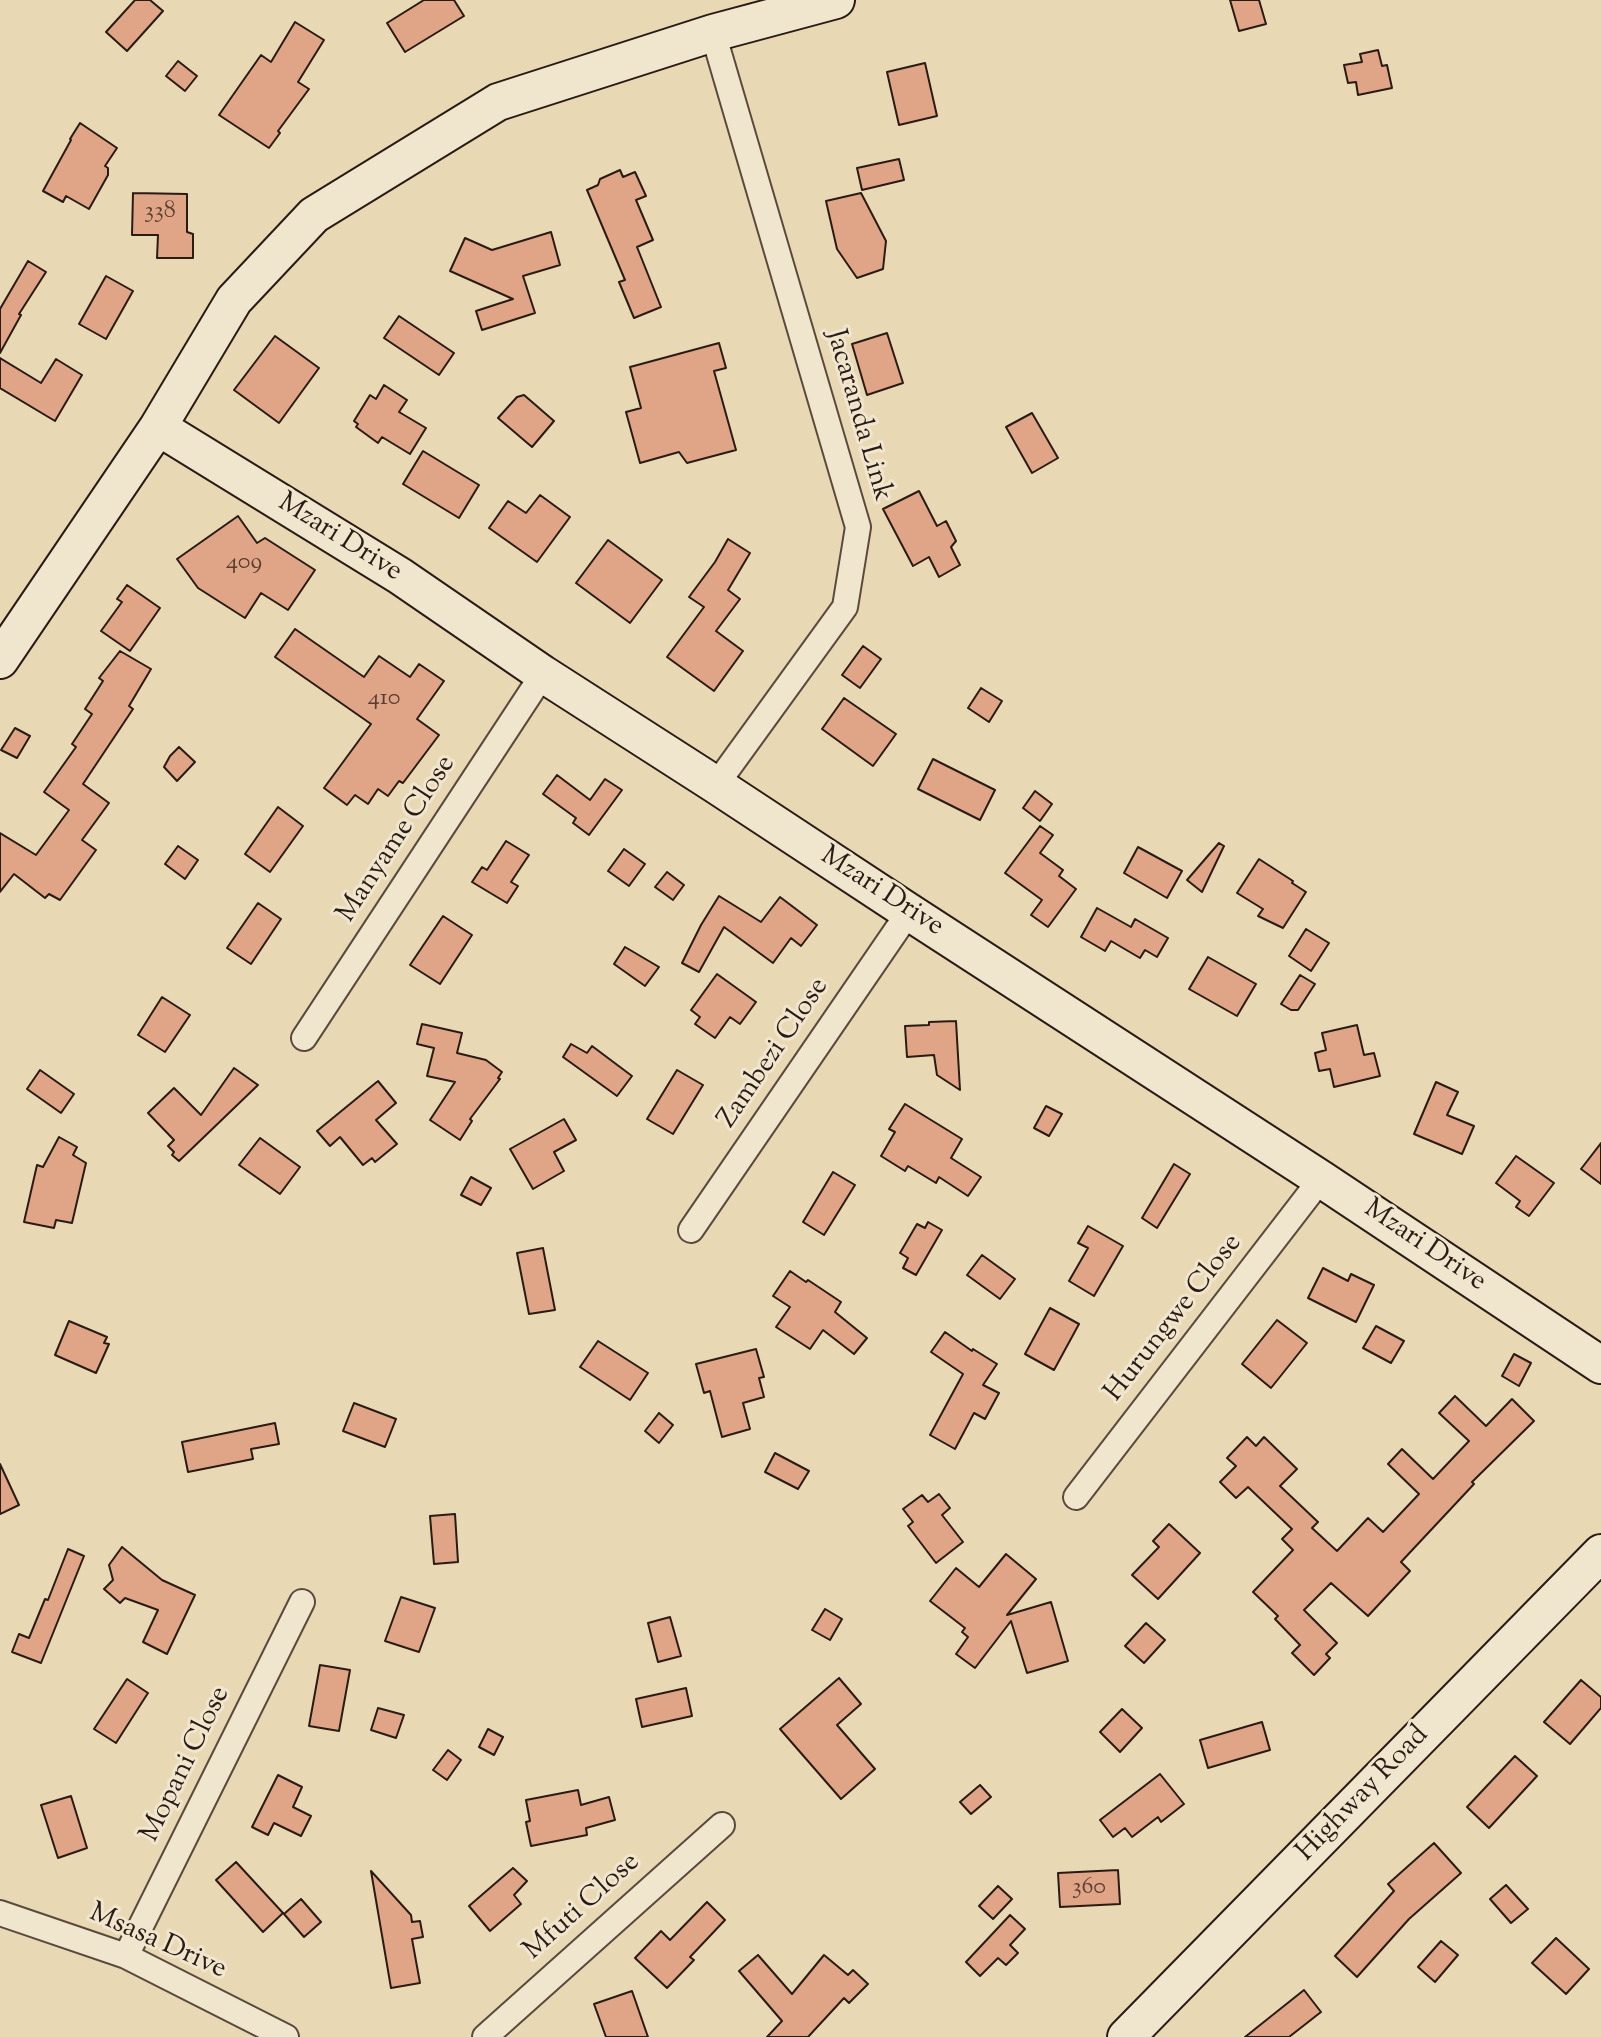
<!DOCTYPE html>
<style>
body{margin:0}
canvas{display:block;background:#e8d8b4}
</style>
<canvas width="1601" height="2037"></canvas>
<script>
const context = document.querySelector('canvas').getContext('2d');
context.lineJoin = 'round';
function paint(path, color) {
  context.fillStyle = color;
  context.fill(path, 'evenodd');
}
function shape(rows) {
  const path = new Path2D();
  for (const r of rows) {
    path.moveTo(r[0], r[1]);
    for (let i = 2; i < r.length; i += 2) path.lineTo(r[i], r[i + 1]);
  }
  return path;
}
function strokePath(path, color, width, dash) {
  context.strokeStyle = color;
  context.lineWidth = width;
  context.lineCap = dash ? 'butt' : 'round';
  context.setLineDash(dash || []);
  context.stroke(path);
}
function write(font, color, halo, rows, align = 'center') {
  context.font = font + ' "Sorts Mill Goudy",serif';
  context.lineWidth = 6;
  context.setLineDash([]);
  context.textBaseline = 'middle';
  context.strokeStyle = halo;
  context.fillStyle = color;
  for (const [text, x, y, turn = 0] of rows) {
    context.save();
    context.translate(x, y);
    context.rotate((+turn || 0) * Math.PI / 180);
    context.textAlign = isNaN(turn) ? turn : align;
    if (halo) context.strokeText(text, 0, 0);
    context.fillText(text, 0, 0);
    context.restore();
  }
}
const building = shape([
 [135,0,150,0,163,11,127,51,106,32,135,0],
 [424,0,454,0,464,16,405,52,387,23,424,0],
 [1230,0,1259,0,1266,24,1239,31,1230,0],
 [295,22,324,40,298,82,309,89,278,131,280,133,269,148,219,115,261,55,271,62,295,22],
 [1378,50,1382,66,1387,65,1392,88,1358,95,1356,82,1348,83,1344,65,1362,62,1360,54,1378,50],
 [178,61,197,76,185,91,166,76,178,61],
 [925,63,937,116,899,125,887,72,925,63],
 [80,123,117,148,105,166,108,168,108,175,89,209,66,196,63,202,43,191,71,140,70,139,80,123],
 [899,159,904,180,862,190,857,168,899,159],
 [620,170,623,177,635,172,646,196,636,200,653,240,637,247,661,307,634,318,619,282,625,280,587,190,598,185,600,179,620,170],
 [133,193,187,194,187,232,193,234,193,258,157,258,158,235,132,235,133,193],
 [861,193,886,241,883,269,857,278,837,249,826,201,861,193],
 [551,232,560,265,523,276,535,313,482,330,476,311,513,299,450,271,465,238,492,250,551,232],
 [28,261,46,272,19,314,21,315,0,353,0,309,28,261],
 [106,276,133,291,106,339,79,324,106,276],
 [399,316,454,353,439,375,384,338,399,316],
 [887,333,903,383,867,395,852,344,887,333],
 [275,336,319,368,279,423,234,390,275,336],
 [719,343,726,368,714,371,736,450,687,463,679,452,640,463,626,412,641,408,630,367,719,343],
 [0,358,41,383,56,359,82,375,55,421,0,388,0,358],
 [384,385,407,400,399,412,426,428,410,454,382,437,378,443,356,427,358,424,354,421,370,395,376,399,384,385],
 [524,395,554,421,532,447,498,418,517,397,524,395],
 [1032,413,1058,458,1032,473,1006,427,1032,413],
 [423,451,479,485,459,518,403,484,423,451],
 [919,491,937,526,946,521,956,541,951,547,960,565,939,577,929,557,913,566,883,509,919,491],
 [540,495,570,517,537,562,489,528,508,501,526,513,540,495],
 [238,516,257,543,265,538,315,570,288,610,261,593,245,618,198,588,177,559,238,516],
 [728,539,750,553,728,590,740,599,716,631,743,651,714,691,667,657,704,607,689,597,715,562,728,539],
 [608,540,662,580,630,623,576,583,608,540],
 [127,585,160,608,130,651,101,631,122,602,117,599,127,585],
 [295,629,364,677,379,656,410,677,419,664,444,681,417,719,439,735,403,783,399,781,388,796,378,789,368,804,355,795,347,805,324,788,371,724,275,657,295,629],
 [863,646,881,659,860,688,842,675,863,646],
 [120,651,151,669,129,706,133,709,83,784,109,803,82,840,96,850,60,900,49,894,45,898,14,874,0,892,0,833,36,855,69,810,44,792,76,747,72,744,92,714,85,709,103,681,99,678,120,651],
 [981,688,1002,701,989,722,968,708,981,688],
 [844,698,896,734,873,766,822,729,844,698],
 [15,728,30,736,17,758,1,750,15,728],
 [179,747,195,762,177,781,164,767,170,756,179,747],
 [933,759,995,790,980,820,918,789,933,759],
 [557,775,590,800,605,779,622,790,589,835,573,823,576,818,543,794,557,775],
 [1035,791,1052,804,1040,821,1023,808,1035,791],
 [278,807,303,826,270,872,245,854,278,807],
 [1040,826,1053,835,1040,853,1063,870,1059,876,1076,889,1048,927,1031,915,1042,900,1005,873,1040,826],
 [506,841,529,855,511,882,518,886,507,903,472,882,482,867,487,870,506,841],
 [1219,843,1224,846,1202,892,1187,880,1219,843],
 [178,846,198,860,185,879,165,864,178,846],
 [1138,847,1182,871,1167,898,1124,873,1138,847],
 [624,849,645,864,629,886,608,871,624,849],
 [1259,859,1293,881,1292,883,1306,892,1283,928,1258,916,1263,909,1237,893,1259,859],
 [667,872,684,885,673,900,655,887,667,872],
 [719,896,761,922,780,897,817,925,801,946,791,938,773,963,724,927,699,972,682,963,701,925,719,896],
 [258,903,281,919,251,964,227,948,258,903],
 [1097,908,1131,927,1135,919,1168,938,1157,957,1145,950,1140,958,1111,941,1105,951,1081,937,1097,908],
 [443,916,472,935,440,984,410,965,443,916],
 [1306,929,1329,943,1311,971,1289,956,1306,929],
 [625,947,659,967,645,986,614,964,625,947],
 [1208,957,1256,984,1237,1016,1189,989,1208,957],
 [717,974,756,1002,740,1024,730,1017,715,1038,695,1024,700,1017,691,1010,717,974],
 [1300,975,1315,984,1298,1010,1291,1010,1281,1004,1300,975],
 [162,997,190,1015,165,1052,138,1035,162,997],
 [956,1021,960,1090,937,1075,934,1055,907,1057,905,1026,929,1025,929,1022,956,1021],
 [422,1024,462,1033,457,1053,486,1060,502,1072,498,1078,500,1079,470,1119,472,1121,460,1140,430,1120,455,1082,427,1076,434,1048,417,1044,422,1024],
 [1357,1025,1364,1055,1374,1053,1380,1076,1334,1087,1330,1069,1319,1071,1315,1053,1326,1050,1322,1033,1357,1025],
 [571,1044,587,1053,592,1046,632,1076,617,1096,563,1057,571,1044],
 [234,1068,258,1085,179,1161,172,1155,174,1152,168,1146,174,1140,148,1113,174,1088,201,1115,234,1068],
 [40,1070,74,1094,61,1113,27,1089,40,1070],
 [677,1070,703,1085,673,1134,647,1119,677,1070],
 [378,1081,396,1103,376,1120,397,1144,375,1162,372,1158,363,1165,340,1137,330,1146,317,1131,378,1081],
 [1436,1082,1458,1092,1447,1115,1474,1126,1462,1154,1414,1134,1436,1082],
 [905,1104,962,1139,951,1158,981,1177,968,1196,939,1177,936,1183,908,1166,905,1171,881,1156,895,1132,889,1129,905,1104],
 [1046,1106,1062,1114,1049,1136,1034,1128,1046,1106],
 [564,1119,576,1140,554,1152,564,1171,533,1189,510,1149,564,1119],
 [59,1137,77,1147,73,1155,86,1163,72,1223,56,1220,54,1228,24,1222,37,1165,43,1167,59,1137],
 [260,1138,300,1167,280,1194,239,1165,260,1138],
 [1601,1143,1601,1184,1581,1169,1601,1143],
 [1516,1156,1554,1183,1529,1216,1516,1207,1520,1201,1496,1183,1516,1156],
 [1174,1164,1190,1174,1157,1228,1142,1218,1174,1164],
 [833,1172,855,1185,824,1235,803,1222,833,1172],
 [471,1177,491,1188,481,1205,461,1195,471,1177],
 [928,1222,942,1230,916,1275,903,1268,908,1258,900,1253,917,1224,925,1228,928,1222],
 [1088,1226,1123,1246,1094,1296,1069,1281,1088,1248,1078,1243,1088,1226],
 [543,1248,555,1310,529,1314,517,1253,543,1248],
 [982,1255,1015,1279,1000,1299,967,1275,982,1255],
 [1323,1268,1348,1281,1351,1274,1374,1285,1356,1322,1308,1298,1323,1268],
 [790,1271,806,1282,808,1280,841,1302,835,1312,867,1338,854,1354,823,1330,810,1349,776,1327,790,1307,773,1296,790,1271],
 [1050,1308,1079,1324,1054,1370,1025,1354,1050,1308],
 [1277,1320,1307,1343,1271,1388,1242,1364,1277,1320],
 [69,1321,107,1337,104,1343,109,1344,96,1373,55,1355,69,1321],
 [1376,1326,1404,1341,1391,1363,1363,1348,1376,1326],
 [945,1332,972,1351,973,1349,997,1364,983,1385,999,1393,985,1419,974,1413,955,1449,930,1435,963,1374,931,1352,945,1332],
 [598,1341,648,1373,630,1400,580,1367,598,1341],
 [756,1349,764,1377,759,1378,764,1397,743,1403,750,1429,722,1437,710,1391,704,1393,696,1364,756,1349],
 [1514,1354,1531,1363,1519,1386,1502,1376,1514,1354],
 [1455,1396,1486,1426,1512,1399,1534,1421,1472,1482,1474,1484,1401,1562,1410,1571,1368,1616,1331,1583,1304,1610,1337,1643,1326,1654,1330,1658,1314,1675,1292,1653,1300,1645,1275,1619,1278,1616,1253,1592,1293,1550,1282,1539,1292,1529,1248,1487,1236,1498,1220,1482,1236,1466,1227,1458,1247,1437,1256,1446,1264,1437,1297,1469,1280,1486,1318,1522,1312,1528,1337,1551,1368,1518,1383,1532,1419,1494,1388,1464,1402,1449,1433,1479,1469,1441,1439,1413,1455,1396],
 [354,1403,396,1419,385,1447,343,1431,354,1403],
 [659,1413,673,1425,659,1443,645,1431,659,1413],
 [275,1423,279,1444,251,1449,253,1459,188,1472,182,1442,275,1423],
 [775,1453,809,1471,798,1489,765,1472,775,1453],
 [0,1464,19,1505,0,1514,0,1464],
 [939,1494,950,1508,942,1515,963,1542,936,1563,908,1526,913,1522,903,1509,922,1495,928,1502,939,1494],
 [455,1514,458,1562,434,1564,430,1516,455,1514],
 [1169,1524,1200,1553,1158,1599,1132,1575,1159,1547,1153,1541,1169,1524],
 [122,1547,162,1580,195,1595,167,1654,143,1642,158,1610,125,1598,120,1603,104,1589,113,1580,109,1565,122,1547],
 [68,1549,84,1556,41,1663,12,1652,19,1634,29,1638,45,1599,48,1600,68,1549],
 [1006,1554,1036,1579,1007,1615,1051,1602,1068,1661,1027,1673,1011,1621,975,1668,956,1654,968,1637,962,1632,965,1628,930,1601,956,1568,979,1587,1006,1554],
 [401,1597,435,1608,419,1652,385,1641,401,1597],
 [825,1609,842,1619,830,1640,812,1630,825,1609],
 [670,1617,681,1656,658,1662,648,1623,670,1617],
 [1146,1623,1165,1640,1144,1663,1125,1646,1146,1623],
 [320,1665,350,1670,339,1731,309,1726,320,1665],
 [839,1678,861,1704,837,1725,875,1769,841,1799,780,1729,839,1678],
 [127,1679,148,1693,116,1743,94,1729,127,1679],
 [1581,1680,1601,1697,1601,1708,1570,1744,1544,1722,1581,1680],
 [686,1688,692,1716,642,1727,636,1699,686,1688],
 [378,1708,404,1715,396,1738,371,1730,378,1708],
 [1122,1709,1142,1728,1120,1752,1100,1732,1122,1709],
 [1262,1722,1270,1750,1208,1768,1200,1740,1262,1722],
 [488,1729,503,1737,494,1755,479,1747,488,1729],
 [448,1750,461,1760,447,1780,433,1770,448,1750],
 [1515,1756,1537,1776,1489,1828,1467,1807,1515,1756],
 [1160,1774,1184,1804,1161,1822,1158,1817,1132,1837,1125,1828,1113,1837,1100,1820,1160,1774],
 [278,1775,302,1787,293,1807,311,1816,301,1836,274,1823,268,1835,252,1827,278,1775],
 [980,1785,991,1797,971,1814,960,1802,980,1785],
 [578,1790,581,1805,609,1797,615,1820,586,1828,587,1835,531,1846,526,1822,530,1821,526,1800,578,1790],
 [71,1796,87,1848,58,1858,41,1805,71,1796],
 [1434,1843,1461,1873,1409,1919,1357,1977,1335,1956,1394,1891,1388,1884,1434,1843],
 [236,1862,283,1913,263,1932,216,1880,236,1862],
 [513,1868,527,1881,514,1895,521,1904,490,1931,469,1906,513,1868],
 [1118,1870,1120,1904,1060,1907,1058,1873,1118,1870],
 [371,1871,411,1915,412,1922,420,1921,423,1937,412,1939,420,1983,391,1988,371,1871],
 [1506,1885,1528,1909,1511,1923,1490,1899,1506,1885],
 [998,1886,1012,1899,993,1919,979,1906,998,1886],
 [301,1899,321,1922,304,1937,284,1914,301,1899],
 [707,1902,725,1920,690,1957,694,1960,667,1988,635,1958,661,1931,670,1940,707,1902],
 [1010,1915,1025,1929,1010,1945,1018,1953,1006,1965,998,1958,980,1976,966,1962,1010,1915],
 [1556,1938,1589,1969,1566,1994,1532,1963,1556,1938],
 [1441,1941,1458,1955,1435,1982,1418,1967,1441,1941],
 [758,1955,792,1994,824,1955,848,1975,853,1970,868,1984,849,2003,844,1998,808,2037,767,2037,782,2021,739,1971,758,1955],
 [1304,1990,1321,2012,1289,2037,1245,2037,1304,1990],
 [632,1991,648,2037,606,2037,594,2004,632,1991]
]);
const street = shape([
 [713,33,858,527,845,607,716,785],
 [304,1038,543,674],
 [691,1230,909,912],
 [1076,1497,1321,1179],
 [0,1913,126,1956,286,2037],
 [126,1956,302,1602],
 [485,2037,722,1825]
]);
const secondary = shape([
 [158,427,400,576,543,674,716,785,909,912,1321,1179,1601,1365],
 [0,660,158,427,234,300,314,215,498,102,713,33,836,0],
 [1126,2037,1601,1553]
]);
const numberNames = [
 ["338",160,213],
 ["409",244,564],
 ["410",384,700],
 ["360",1089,1889]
];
const streetNames = [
 ["Jacaranda Link",857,416,74],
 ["Mzari Drive",339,539,32],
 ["Manyame Close",398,840,-57],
 ["Mzari Drive",881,893,33],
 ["Zambezi Close",775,1054,-56],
 ["Mzari Drive",1424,1247,34],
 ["Hurungwe Close",1175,1319,-52],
 ["Mopani Close",187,1765,-64],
 ["Highway Road",1364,1795,-46],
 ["Mfuti Close",583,1908,-42],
 ["Msasa Drive",157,1943,24]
];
paint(building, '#e0a486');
strokePath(building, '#2a1b15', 2);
strokePath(street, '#5a4a3d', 28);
strokePath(secondary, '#2a1b15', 40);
strokePath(street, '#f0e6ce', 24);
strokePath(secondary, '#f0e6ce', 36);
write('24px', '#583d31', null, numberNames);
write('28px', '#2a1b15', '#f0e6ce', streetNames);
</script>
